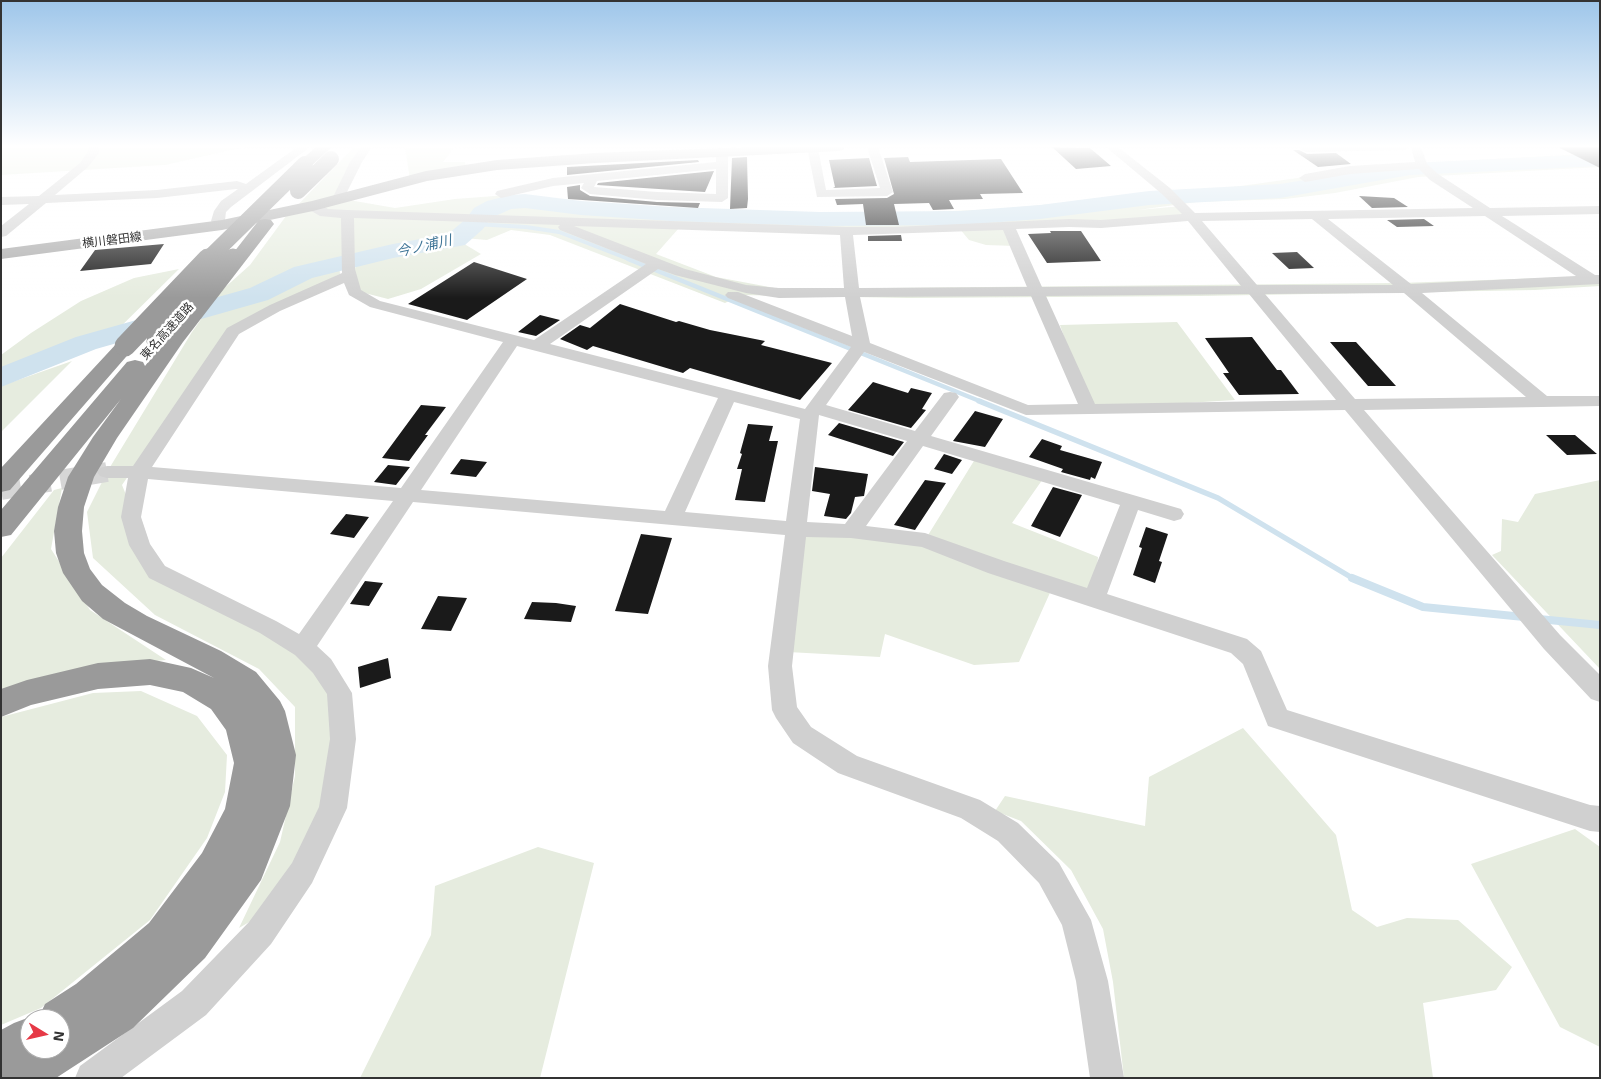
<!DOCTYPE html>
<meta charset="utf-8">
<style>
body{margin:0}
#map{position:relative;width:1601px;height:1079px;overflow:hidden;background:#fff;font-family:"Exo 2",sans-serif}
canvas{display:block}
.frame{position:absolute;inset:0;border:2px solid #333;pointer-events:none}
.north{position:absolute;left:20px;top:1009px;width:50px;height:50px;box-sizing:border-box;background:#fff;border:1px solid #adadad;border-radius:50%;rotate:99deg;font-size:14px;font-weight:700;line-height:20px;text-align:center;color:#333}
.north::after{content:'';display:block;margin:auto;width:18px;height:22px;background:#e63946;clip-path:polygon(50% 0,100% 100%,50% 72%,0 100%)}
</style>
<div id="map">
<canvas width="1601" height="1079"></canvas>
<div class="frame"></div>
<div class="north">N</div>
</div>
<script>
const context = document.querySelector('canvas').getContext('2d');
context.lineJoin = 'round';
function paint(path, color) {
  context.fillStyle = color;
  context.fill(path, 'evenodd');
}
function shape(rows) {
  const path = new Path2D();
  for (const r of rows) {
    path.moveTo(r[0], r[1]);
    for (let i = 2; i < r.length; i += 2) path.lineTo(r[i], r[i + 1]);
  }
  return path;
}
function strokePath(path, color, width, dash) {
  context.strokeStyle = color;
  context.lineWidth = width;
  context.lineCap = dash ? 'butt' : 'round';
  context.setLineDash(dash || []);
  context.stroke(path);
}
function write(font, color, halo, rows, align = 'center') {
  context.font = font + ' "Exo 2","Noto Sans JP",sans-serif';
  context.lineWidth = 5;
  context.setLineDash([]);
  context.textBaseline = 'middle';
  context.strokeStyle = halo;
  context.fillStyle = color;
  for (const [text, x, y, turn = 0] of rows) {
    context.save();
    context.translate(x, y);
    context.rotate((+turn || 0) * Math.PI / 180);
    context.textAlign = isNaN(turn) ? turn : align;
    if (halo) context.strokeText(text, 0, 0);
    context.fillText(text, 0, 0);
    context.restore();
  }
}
const green = shape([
 [1,147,245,147,165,165,1,175],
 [354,147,366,147,344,174,338,199,293,210],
 [405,147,464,147,454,148,443,162,465,162,466,167,410,180],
 [1600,153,1600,167,1418,177,1335,193,1285,199,1197,202,1138,210,1182,206,1192,217,1008,226,1016,246,986,245,969,240,959,228,679,228,656,254,716,277,780,289,1401,283,1600,276,1600,286,1535,290,1200,296,908,298,741,295,725,303,550,235,511,230,487,240,464,238,456,239,481,254,421,289,388,299,357,291,354,270,360,259,339,264,340,274,228,330,122,485,157,572,303,648,339,698,341,756,280,904,239,928,280,842,295,776,295,707,259,669,155,615,93,558,87,512,107,472,192,332,221,291,250,265,286,216,349,200,395,208,455,199,508,195,653,210,880,214,999,209,1241,186,1354,170,1439,162],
 [179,269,101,346,1,385,1,374,63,350,1,372,1,355,31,333,81,301,134,278],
 [1177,322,1235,400,1089,409,1060,325],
 [72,361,1,432,1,386],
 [977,456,1045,476,1012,523,1098,557,1094,599,1053,586,1019,662,974,665,885,634,880,657,788,652,796,529,925,540],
 [1600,480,1600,669,1492,555,1501,551,1502,519,1518,522,1535,494],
 [62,488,51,549,90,610,166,660,83,668,1,693,1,558,54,490],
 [141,691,197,716,227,755,225,792,207,838,150,920,41,1008,1,1025,1,717,93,693],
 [1243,728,1336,835,1352,910,1377,927,1407,918,1458,920,1512,967,1496,990,1423,1003,1433,1078,1124,1078,1113,982,1103,929,1071,870,1021,821,995,811,1005,796,1145,826,1149,777],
 [1575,829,1600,847,1600,1047,1560,1027,1471,864],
 [538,847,594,863,540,1078,360,1078,431,935,435,886]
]);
const streamFar3 = shape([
 [475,224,526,227,559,232,631,260]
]);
const streamFar2 = shape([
 [628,259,982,402]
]);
const streamFar1 = shape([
 [979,401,1218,498,1354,579]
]);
const stream = shape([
 [1352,578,1423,607,1524,617],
 [1539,619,1600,625]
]);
const river = shape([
 [1600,154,1600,166,1410,175,1280,198,1149,205,1040,219,961,225,820,226,671,221,581,215,525,208,511,209,491,218,483,229,465,245,393,258,312,278,268,300,96,349,1,387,1,367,76,337,250,288,294,267,393,244,448,234,466,219,474,208,487,201,511,195,525,194,581,201,671,207,820,212,961,211,1040,205,1149,191,1280,184,1410,163,1600,154]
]);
const building = shape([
 [1052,147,1090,148,1111,166,1076,169],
 [1558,147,1600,147,1600,168],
 [1293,150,1299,150,1307,154,1336,153,1351,164,1318,167],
 [747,157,748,199,747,208,730,209,732,158],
 [908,157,910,162,1001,159,1023,193,980,194,983,199,949,200,954,209,933,210,929,203,894,204,899,225,866,225,863,204,837,205,835,199,887,198,894,194,884,158],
 [869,158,877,186,833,188,835,187,829,160],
 [698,160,699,162,567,175,567,167],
 [714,171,705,192,597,185,598,183],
 [580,185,580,190,590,196,657,202,700,203,698,208,568,199,567,187],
 [1359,196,1394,198,1408,207,1372,208],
 [1424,219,1434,226,1397,227,1387,220],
 [1050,231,1081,231,1101,261,1047,263,1028,234,1051,233],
 [901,235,902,241,868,241,868,236],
 [164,244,151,264,80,271,95,250],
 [1297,252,1314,268,1289,269,1272,253],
 [474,262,527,279,467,320,408,304],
 [620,304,676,322,679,321,710,330,765,341,761,345,832,363,800,400,690,368,683,373,593,346,587,350,560,339,580,325,590,328],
 [540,315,560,320,536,336,518,332],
 [1252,337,1277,370,1281,370,1299,394,1239,395,1223,373,1229,373,1205,338],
 [1330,342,1356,342,1396,386,1368,386],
 [873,382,908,393,911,388,932,393,922,409,926,410,911,428,848,410],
 [421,405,446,407,425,435,428,435,409,461,382,458],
 [975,411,1003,419,985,447,953,441],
 [839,423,904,442,893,456,828,435],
 [748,424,773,426,769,441,778,441,765,502,735,500,742,469,737,469,742,454,740,453],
 [1546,435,1575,435,1597,454,1567,455],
 [1042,439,1062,446,1060,450,1102,462,1095,479,1091,477,1090,480,1061,472,1063,469,1029,457],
 [944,454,962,460,952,474,934,469],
 [461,459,487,462,476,477,450,474],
 [388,465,410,467,396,485,374,482],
 [815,467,868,474,864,496,855,497,851,513,846,519,824,516,830,494,812,491],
 [925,480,946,483,915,530,894,525],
 [1053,487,1082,495,1060,537,1031,526],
 [346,514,369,517,354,538,330,534],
 [1146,527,1168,534,1159,561,1162,562,1155,583,1133,575,1142,548,1139,547],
 [641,534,672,538,648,614,615,611],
 [365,581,383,583,369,606,350,604],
 [438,596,467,598,451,631,421,629],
 [532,602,556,603,576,606,571,622,524,619],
 [388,658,391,678,360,688,358,667]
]);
const minorTunnel = shape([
 [1,490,107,472]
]);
const minor = shape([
 [89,147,99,147,99,153,88,167,55,195,157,190,237,181,246,184,297,147,310,147,231,207,226,212,225,220,229,225,227,228,217,228,213,224,211,221,214,211,221,201,238,189,236,189,157,198,46,203,6,236,1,237,1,226,29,204,1,205,1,197,39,196,80,163,87,153,89,147],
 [361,147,372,147,362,162,342,202,334,202,332,199,350,162,361,147],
 [807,147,818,148,826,190,880,188,867,147,878,147,893,192,887,196,817,197,807,147],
 [1106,147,1118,147,1170,188,1195,213,1473,208,1430,180,1419,169,1350,174,1305,182,1299,178,1305,174,1350,166,1415,162,1411,147,1421,147,1427,164,1438,174,1490,208,1600,206,1600,214,1502,216,1595,275,1600,275,1599,284,1422,293,1547,396,1600,396,1600,406,1364,410,1560,635,1600,675,1600,702,1591,699,1544,649,1345,410,1026,415,864,352,826,405,915,431,944,393,950,392,956,393,959,397,931,436,1181,509,1184,514,1181,519,1174,521,1138,510,1107,594,1247,639,1261,651,1287,710,1590,805,1600,806,1600,832,1590,831,1268,726,1243,664,1231,653,988,573,922,547,851,538,806,537,792,666,797,707,811,727,857,756,980,800,1018,823,1059,863,1091,920,1108,981,1124,1078,1090,1078,1076,981,1062,925,1039,883,998,841,961,818,838,773,793,743,776,718,772,710,768,666,785,535,413,502,317,646,331,659,352,693,356,739,347,808,312,883,271,944,206,1015,121,1078,75,1078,80,1066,182,991,249,922,292,863,319,807,330,739,327,694,313,673,295,655,260,633,149,578,129,545,121,517,128,478,107,478,100,476,97,472,100,468,107,466,133,466,227,328,270,305,342,273,341,218,320,216,308,209,307,206,308,203,318,203,328,209,347,210,846,227,894,227,1069,219,1101,220,1182,214,1162,194,1106,147],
 [1485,216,1576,276,1411,284,1328,219,1485,216],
 [354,218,560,225,558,227,560,230,646,264,534,340,380,301,361,290,355,269,354,218],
 [1312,219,1393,285,1257,285,1202,221,1312,219],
 [1188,221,1241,286,1042,287,1016,229,1069,227,1101,228,1188,221],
 [574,226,840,235,844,288,779,288,746,285,685,269,574,226],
 [1003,230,1027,287,859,288,853,235,1003,230],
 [658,269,675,275,746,293,779,298,845,297,852,336,738,292,728,292,725,295,728,298,851,347,805,409,550,344,658,269],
 [344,283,349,295,370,307,503,342,401,488,152,467,239,334,280,311,344,283],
 [1404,293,1526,397,1355,399,1265,294,1404,293],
 [1249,294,1336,400,1095,404,1046,296,1249,294],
 [1031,296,1078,404,1028,405,870,343,860,297,1031,296],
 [517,346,718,398,665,511,421,490,517,346],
 [734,402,800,419,786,521,685,512,734,402],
 [819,415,907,441,845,524,807,522,819,415],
 [923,446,1120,505,1087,588,1004,561,925,533,866,526,923,446],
 [148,479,393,501,299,634,276,621,165,566,150,544,141,517,148,479],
 [1303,147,1410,147,1404,150,1307,152,1303,151,1301,149,1303,147],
 [722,149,728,152,728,198,722,202,657,200,590,194,581,188,584,183,553,186,501,198,495,194,497,191,553,178,716,162,716,152,722,149],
 [716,169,716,194,657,192,594,187,597,181,716,169]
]);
const major = shape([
 [746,147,845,147,843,150,838,151,595,163,497,170,427,181,313,211,222,230,1,259,1,249,222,220,312,201,426,171,497,160,595,153,746,147]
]);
const highway = shape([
 [316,147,332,147,310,167,300,167,297,164,300,161,316,147],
 [265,219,271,220,274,224,183,342,117,438,94,477,84,507,82,531,84,553,90,569,102,585,125,603,147,616,221,651,256,672,280,701,285,711,296,755,290,806,261,880,205,958,133,1028,56,1078,1,1078,1,1030,14,1023,30,1017,35,1019,30,1019,30,1049,60,1049,60,1019,38,1019,45,1004,76,984,149,923,202,853,225,809,234,763,226,730,211,709,183,692,150,685,98,689,31,705,1,717,1,689,27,680,98,663,150,659,191,668,214,678,103,619,82,601,63,573,56,553,54,531,58,507,68,477,93,437,121,399,11,535,1,537,1,510,127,362,135,360,143,362,145,366,259,220,265,219],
 [125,340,132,342,136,346,132,350,10,490,1,492,1,468,118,342,125,340]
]);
const highwayBridgeFar1 = shape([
 [298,191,331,159],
 [207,260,305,164],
 [232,260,234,258]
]);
const highwayBridge = shape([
 [157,341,233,259],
 [125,346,208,259]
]);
const farStreetnames = [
 ["横川磐田線",112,240,-7],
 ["東名高速道路",167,331,-48]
];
const farWaternames = [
 ["今ノ浦川",424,246,-13]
];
paint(green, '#e6ecdf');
strokePath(streamFar3, '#cfe2ee', 4);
strokePath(streamFar2, '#cfe2ee', 4.5);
strokePath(streamFar1, '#cfe2ee', 5.5);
strokePath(stream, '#cfe2ee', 8);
paint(river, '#cfe2ee');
paint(building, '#1a1a1a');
strokePath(minorTunnel, '#d6d6d6', 20, [20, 10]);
paint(minor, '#d0d0d0');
paint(major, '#ababab');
paint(highway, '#9a9a9a');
strokePath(highwayBridgeFar1, '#9a9a9a', 16);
strokePath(highwayBridge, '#9a9a9a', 21);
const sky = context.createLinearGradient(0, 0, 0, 298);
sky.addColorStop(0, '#9ec6ea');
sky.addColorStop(0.49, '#fff');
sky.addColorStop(1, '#ffffff00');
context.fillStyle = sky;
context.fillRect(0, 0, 1601, 298);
write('12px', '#333', '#fff', farStreetnames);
write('italic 14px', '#3f7597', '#fff', farWaternames);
</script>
